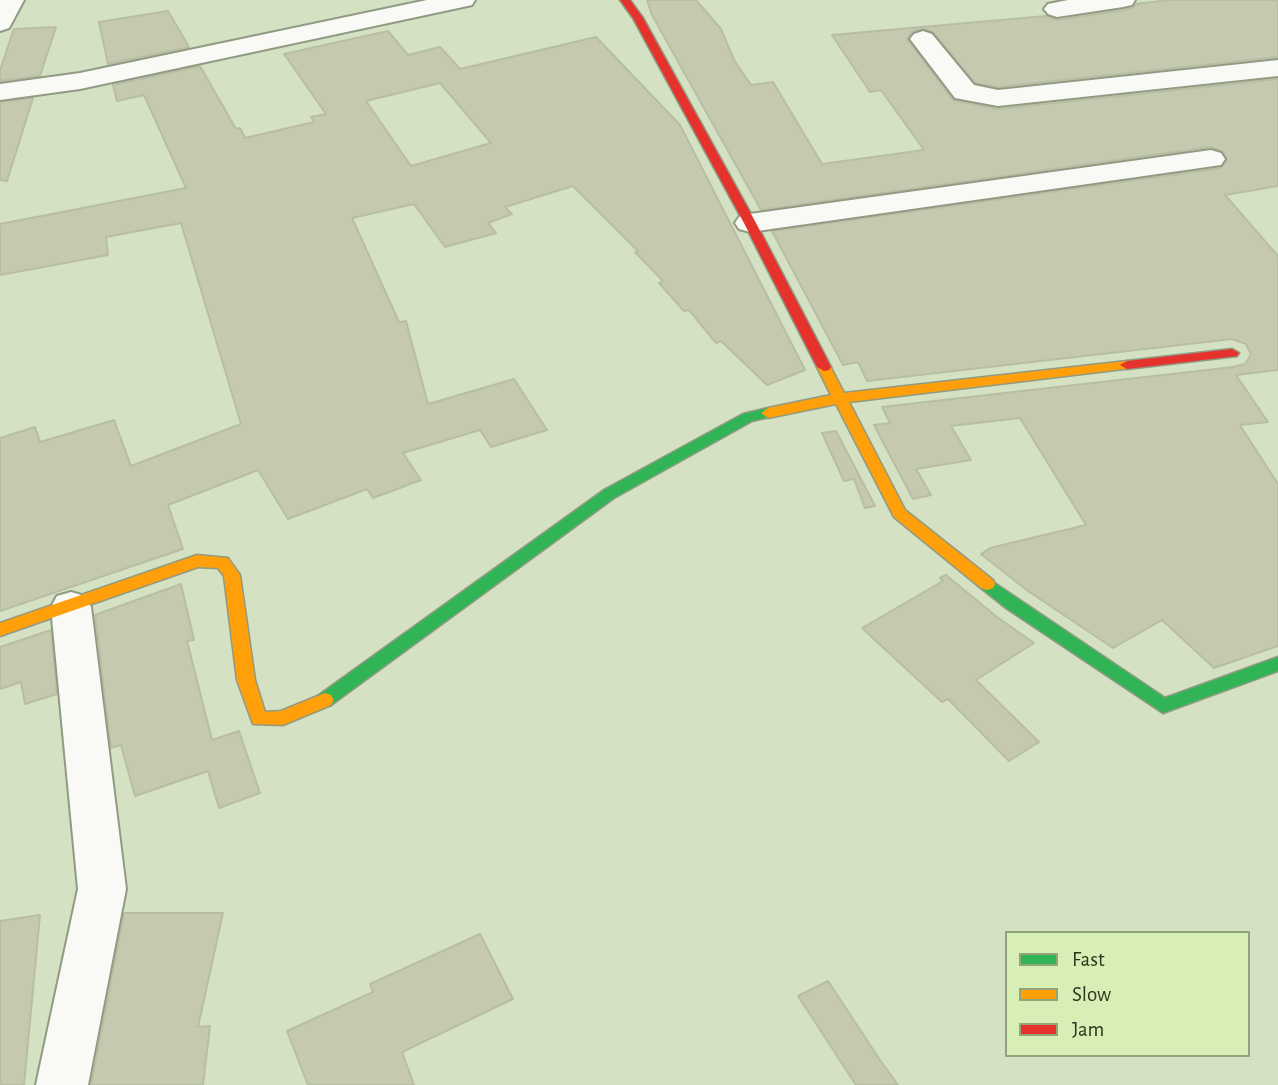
<!DOCTYPE html>
<style>
body{margin:0}
#map{position:relative;width:1278px;height:1085px;overflow:hidden;background:#d4e1c2;font-family:"Alegreya Sans",sans-serif}
canvas{display:block}
.legend{position:absolute;left:1005px;top:931px;width:245px;height:126px;box-sizing:border-box;background:#d7eeb5;border:2px solid #93a479;margin:0;padding:9px 12px;list-style:none;font-size:21px;color:#2e3620}
.legend li{display:flex;align-items:center;gap:14px;height:35px}
.legend b{width:35px;border:2px solid #93a479}
</style>
<div id="map">
<canvas width="1278" height="1085"></canvas>
<ul class="legend">
<li><b style="height:9px;background:#30b455"></b>Fast</li>
<li><b style="height:9px;background:#ff9f0a"></b>Slow</li>
<li><b style="height:9px;background:#e5322d"></b>Jam</li>
</ul>
</div>
<script>
const context = document.querySelector('canvas').getContext('2d');
context.lineJoin = 'round';
function paint(path, color) {
  context.fillStyle = color;
  context.fill(path, 'evenodd');
}
function shape(rows) {
  const path = new Path2D();
  for (const r of rows) {
    path.moveTo(r[0], r[1]);
    for (let i = 2; i < r.length; i += 2) path.lineTo(r[i], r[i + 1]);
  }
  return path;
}
function strokePath(path, color, width, dash) {
  context.strokeStyle = color;
  context.lineWidth = width;
  context.lineCap = dash ? 'butt' : 'round';
  context.setLineDash(dash || []);
  context.stroke(path);
}
const building = shape([
 [647,0,696,0,721,29,734,60,751,85,773,82,822,164,924,150,881,90,870,92,832,35,1046,16,1057,20,1124,10,1133,8,1136,4,1169,0,1278,0,1278,57,998,87,975,83,933,32,922,29,912,32,907,39,953,100,998,109,1278,79,1278,186,1225,195,1278,256,1278,370,1236,375,1268,422,1240,425,1278,484,1278,646,1214,668,1162,620,1113,648,1028,591,981,554,990,548,1086,525,1020,418,951,426,971,460,916,469,931,495,913,499,874,425,890,423,882,407,1233,367,1245,364,1251,354,1246,344,1232,339,867,381,858,362,843,365,772,231,1221,168,1227,160,1223,152,1211,147,761,210,652,15,647,0],
 [168,11,189,47,108,64,99,22,168,11],
 [56,27,40,76,0,81,0,70,14,29,56,27],
 [388,31,408,55,440,47,460,69,596,37,680,125,805,370,767,385,721,341,716,343,689,310,684,311,659,283,663,281,635,252,638,251,573,186,505,207,512,214,488,223,496,233,445,247,414,204,352,218,399,322,406,321,428,404,514,379,547,430,491,447,480,430,403,453,421,480,373,498,367,489,288,519,258,470,168,505,183,549,0,611,0,438,35,427,40,442,114,420,131,466,241,424,181,223,106,237,108,255,0,275,0,224,186,188,144,95,117,101,113,85,200,66,236,129,240,128,245,138,314,122,311,117,326,114,284,54,388,31],
 [440,83,491,143,411,166,366,101,440,83],
 [33,98,7,181,0,180,0,102,33,98],
 [836,431,875,506,865,508,854,479,844,481,822,433,836,431],
 [946,575,997,617,1034,643,976,680,1039,742,1009,761,948,699,942,702,862,628,943,581,940,578,946,575],
 [181,584,194,640,187,641,212,740,239,731,260,793,219,808,208,771,135,796,121,745,111,748,95,615,181,584],
 [51,630,57,694,25,704,21,682,0,689,0,647,51,630],
 [124,913,223,913,198,1027,210,1026,203,1085,91,1085,124,913],
 [40,915,24,1085,0,1085,0,921,40,915],
 [480,934,513,999,402,1052,414,1085,308,1085,287,1031,373,992,370,984,480,934],
 [828,981,880,1060,898,1085,856,1085,798,996,828,981]
]);
const street = shape([
 [0,0,24,0,9,28,0,31,0,0],
 [427,0,475,0,472,5,463,7,80,89,0,100,0,84,80,73,427,0],
 [1068,0,1135,0,1132,5,1123,7,1057,17,1048,14,1044,9,1048,4,1068,0],
 [923,31,932,34,974,85,998,90,1278,60,1278,76,998,106,955,98,910,39,914,34,923,31],
 [1211,150,1221,153,1225,159,1221,165,750,232,739,229,735,223,739,217,750,214,1211,150],
 [71,592,85,596,91,607,126,889,88,1085,36,1085,78,889,51,607,57,596,71,592]
]);
const fast = shape([
 [768,408,773,410,775,413,773,416,752,421,614,498,331,705,325,707,319,705,316,700,319,695,604,490,743,414,768,408],
 [987,578,1165,698,1278,657,1278,671,1163,713,1006,608,981,588,979,584,981,580,987,578]
]);
const slow = shape([
 [1127,361,1134,365,1132,368,849,402,905,510,993,580,995,584,993,588,987,590,981,588,894,517,836,404,768,418,761,413,768,408,831,395,817,367,824,363,829,364,844,393,1127,361],
 [197,555,228,558,240,575,255,680,265,712,281,711,325,693,331,695,334,700,331,705,283,725,253,724,237,680,224,576,218,568,198,567,0,636,0,623,197,555]
]);
const jam = shape([
 [620,0,630,0,643,18,756,223,831,367,829,370,824,371,817,367,744,223,633,18,620,0],
 [1232,349,1239,353,1237,356,1127,369,1120,365,1127,361,1232,349]
]);
paint(building, '#c4c9b0');
strokePath(building, '#b8bea4', 2);
strokePath(street, '#919b83', 4);
strokePath(fast, '#919b83', 3);
strokePath(slow, '#919b83', 3);
strokePath(jam, '#919b83', 3);
paint(street, '#f9faf6');
paint(fast, '#30b455');
paint(slow, '#ff9f0a');
paint(jam, '#e5322d');
</script>
